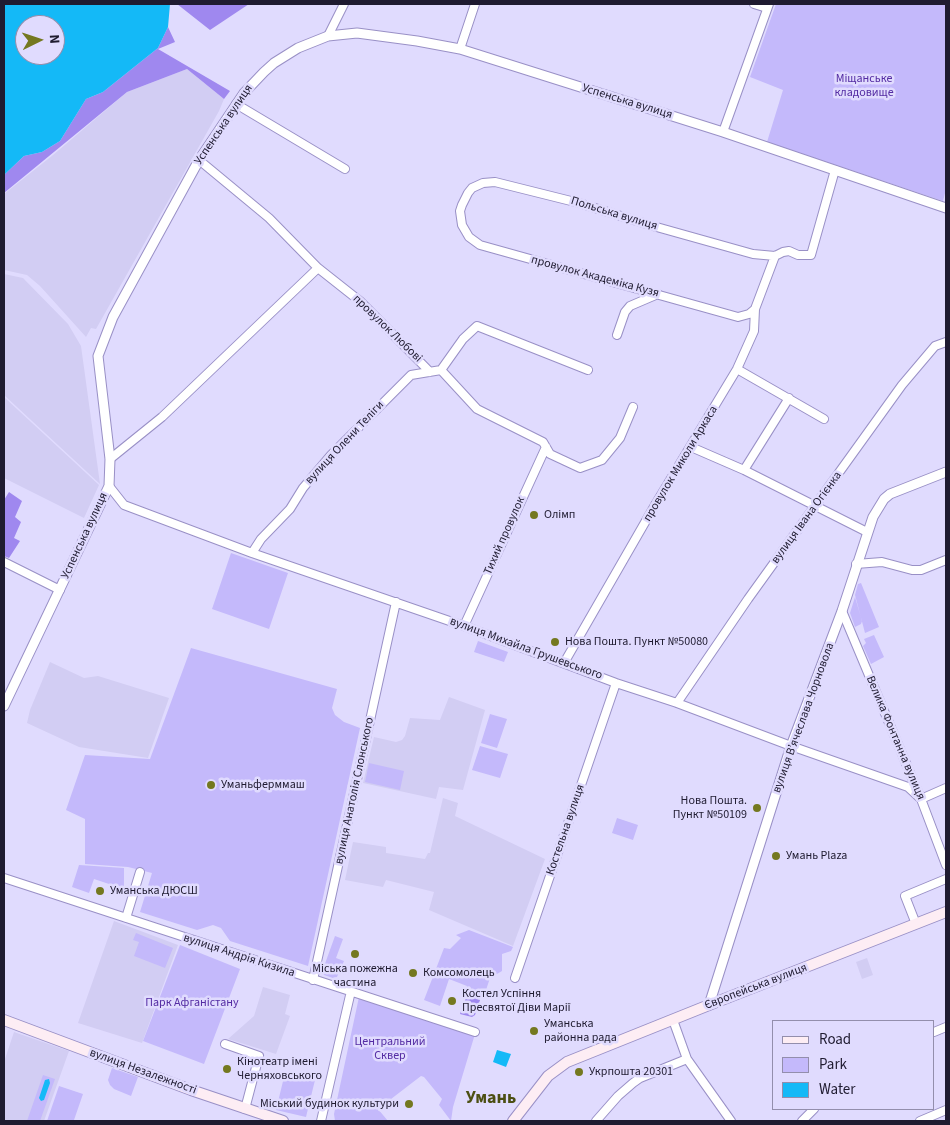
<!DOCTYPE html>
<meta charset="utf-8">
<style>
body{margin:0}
#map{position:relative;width:950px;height:1125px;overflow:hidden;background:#e0dbfe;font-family:"Source Sans 3",sans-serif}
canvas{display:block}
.frame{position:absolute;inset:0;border:5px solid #1f1b30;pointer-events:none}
.legend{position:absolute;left:772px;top:1020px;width:162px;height:90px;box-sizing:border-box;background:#e0dbfe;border:1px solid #938eac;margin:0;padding:6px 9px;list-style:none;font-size:15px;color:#1f1b30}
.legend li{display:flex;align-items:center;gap:10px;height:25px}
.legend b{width:25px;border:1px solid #938eac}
.north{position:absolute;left:15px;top:15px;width:50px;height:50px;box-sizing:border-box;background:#e0dbfe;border:1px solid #938eac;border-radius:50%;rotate:86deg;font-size:14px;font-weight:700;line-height:20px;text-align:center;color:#1f1b30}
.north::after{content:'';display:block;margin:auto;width:18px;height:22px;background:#747820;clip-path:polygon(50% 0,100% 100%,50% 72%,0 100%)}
</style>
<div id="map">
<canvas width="950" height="1125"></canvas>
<div class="frame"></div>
<ul class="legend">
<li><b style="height:6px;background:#fdedf4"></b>Road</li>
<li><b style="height:14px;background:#c4b9fb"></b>Park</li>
<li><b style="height:14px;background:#14b9f7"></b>Water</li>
</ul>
<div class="north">N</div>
</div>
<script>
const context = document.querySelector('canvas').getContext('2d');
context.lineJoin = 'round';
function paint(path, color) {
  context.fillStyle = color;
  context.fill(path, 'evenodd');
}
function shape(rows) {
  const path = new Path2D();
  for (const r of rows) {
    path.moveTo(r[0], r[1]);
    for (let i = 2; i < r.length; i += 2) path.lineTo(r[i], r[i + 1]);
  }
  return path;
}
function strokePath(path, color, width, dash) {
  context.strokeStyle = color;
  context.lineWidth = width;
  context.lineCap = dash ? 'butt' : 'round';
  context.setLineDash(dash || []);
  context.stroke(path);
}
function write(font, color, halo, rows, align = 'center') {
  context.font = font + ' "Source Sans 3",sans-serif';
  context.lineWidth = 5;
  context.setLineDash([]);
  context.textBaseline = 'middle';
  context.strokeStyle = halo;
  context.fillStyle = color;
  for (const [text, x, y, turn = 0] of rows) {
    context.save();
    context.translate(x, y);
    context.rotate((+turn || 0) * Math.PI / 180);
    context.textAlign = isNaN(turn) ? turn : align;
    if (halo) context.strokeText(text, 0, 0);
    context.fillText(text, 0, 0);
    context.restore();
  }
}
const built = shape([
 [187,69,224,99,219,111,96,329,91,328,86,337,40,286,27,275,4,270,4,194,53,155,127,92],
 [4,274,23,278,68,324,81,346,100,484,4,395],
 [4,397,99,485,84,518,4,478],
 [50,662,84,678,98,676,169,698,148,758,79,747,27,723,30,710],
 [449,697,485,710,463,790,439,787,436,799,363,783,374,737,396,742,402,740,405,736,410,718,440,720],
 [443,798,458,803,455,816,545,859,513,946,429,910,434,892,386,880,383,887,345,880,353,842,386,847,386,853,425,859,428,853,430,853],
 [114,921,178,945,142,1043,78,1023],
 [867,958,873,975,862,979,856,962],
 [263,987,290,995,285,1014,290,1016,276,1054,228,1039,254,1016],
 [14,1032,69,1051,44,1121,4,1121,4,1062]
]);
const green = shape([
 [776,4,946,4,946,189,943,201,767,142,783,90,750,77],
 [231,553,288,573,269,629,212,609],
 [861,583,879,627,865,633,855,595,858,584],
 [855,597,862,621,861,624,855,627,850,613],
 [874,635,884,657,871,664,863,646,866,643,864,639],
 [478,641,508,652,504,662,474,652],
 [191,648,337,689,332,708,335,715,344,722,360,728,308,966,230,941,221,928,213,925,197,930,140,912,152,873,128,867,85,864,85,819,66,810,85,755,150,759],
 [490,714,507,719,497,748,481,743],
 [480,746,508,754,500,778,472,770],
 [369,763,404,771,400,790,365,782],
 [617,818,638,825,633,840,612,833],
 [79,865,124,868,124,889,121,896,112,893,115,886,94,879,89,893,72,887],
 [469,930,513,947,511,951,502,954,502,971,490,978,483,999,465,993,467,986,449,979,440,1006,424,1000,444,948,450,949,461,938,456,935],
 [136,933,173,948,165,968,134,956,139,942,133,940],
 [335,936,343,939,336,958,344,961,337,977,333,978,324,975,322,972],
 [180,945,240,969,204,1064,143,1041],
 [359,997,475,1034,453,1107,451,1121,439,1105,442,1099,424,1077,421,1076,378,1109,388,1121,335,1121,334,1114],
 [112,1068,138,1077,131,1096,114,1089,110,1085,108,1080],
 [285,1073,315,1080,306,1117,276,1110],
 [43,1075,55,1079,40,1121,27,1121],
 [59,1086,83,1094,74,1120,47,1121]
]);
const forest = shape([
 [177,4,249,4,210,30],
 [168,27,175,42,158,49,230,91,224,99,187,69,127,92,4,193,4,175,24,156,42,152,60,141,86,99,103,92,158,48],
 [9,492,22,501,15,517,21,522,14,538,20,541,9,558,4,556,4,500],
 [467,995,480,1000,475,1015,472,1017,460,1014]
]);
const water = shape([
 [4,4,170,4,168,27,158,48,103,92,86,99,60,141,42,152,24,156,4,175],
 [25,25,55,25,55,55,25,55],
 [497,1050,511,1054,506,1067,493,1062],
 [49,1079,50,1083,44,1100,41,1101,39,1098,45,1080]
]);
const minor = shape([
 [754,4,767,8],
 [328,36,344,4],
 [460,49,475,4],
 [236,104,345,169],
 [723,132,769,4],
 [199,160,269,218,318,268],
 [755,309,749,314,738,317,480,245,469,237,462,225,460,211,462,205,468,193,472,188,483,183,495,182,579,203,653,226,753,254,775,256,783,252,789,251,798,255,811,255,835,170],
 [617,335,625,312,630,306,658,294],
 [737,369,824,419],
 [441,370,463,339,477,326,588,370],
 [691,447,744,470,867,532],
 [110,459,162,417,318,268,361,302,430,372],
 [744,470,789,398],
 [109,486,124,505,252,553,464,626,616,683,677,703,791,746,908,787,921,799],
 [252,553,261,539,290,509,303,488,331,455,411,375,441,370,477,409,543,442,550,454,580,468,602,460,620,438,633,407],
 [4,562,60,590],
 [856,564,882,562,912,570,921,570,946,560],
 [842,611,921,799,946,865],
 [464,626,546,447],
 [564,663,655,505,737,369,754,331,755,309,775,256],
 [677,703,748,599,902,385,935,346,946,342],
 [921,799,946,788],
 [4,878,475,1032],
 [126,918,140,872],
 [916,924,905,896,946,879],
 [515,978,616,683],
 [313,980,396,602],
 [673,1020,687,1059,731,1121],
 [934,1032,946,1027],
 [225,1044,259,1056,245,1109],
 [321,1121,351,991],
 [596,1121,618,1096,633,1083,640,1078,687,1059],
 [802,1121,814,1109],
 [920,1121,946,1110]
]);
const tertiary = shape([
 [4,706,109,486,110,459,98,356,113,317,199,160,244,93,264,72,274,63,298,48,328,36,357,33,417,41,460,49,723,132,946,208],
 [709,1005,791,746,842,611,873,517,884,499,890,494,946,472]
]);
const secondary = shape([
 [4,1020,191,1090,283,1121],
 [513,1121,548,1076,567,1062,709,1005,946,912]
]);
const markers = [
 [534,515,5,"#747820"],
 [555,642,5,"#747820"],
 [211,785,5,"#747820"],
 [757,808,5,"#747820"],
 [776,856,5,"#747820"],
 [100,891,5,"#747820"],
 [355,954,5,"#747820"],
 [413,973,5,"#747820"],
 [452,1001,5,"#747820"],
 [534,1031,5,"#747820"],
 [227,1069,5,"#747820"],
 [579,1072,5,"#747820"],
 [409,1104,5,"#747820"]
];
const parkNames = [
 ["Міщанське",864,79],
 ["кладовище",864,93],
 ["Парк Афганістану",192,1003],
 ["Центральний",390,1042],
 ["Сквер",390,1056]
];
const streetNames = [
 ["Успенська вулиця",627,102,17],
 ["Успенська вулиця",224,125,-56],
 ["Польська вулиця",614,214,17],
 ["провулок Академіка Кузя",595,277,15],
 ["провулок Любові",387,329,44],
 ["вулиця Олени Теліги",345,443,-47],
 ["провулок Миколи Аркаса",681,464,-59],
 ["вулиця Івана Огієнка",807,518,-54],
 ["Успенська вулиця",85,536,-65],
 ["Тихий провулок",505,536,-66],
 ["вулиця Михайла Грушевського",526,649,20],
 ["вулиця В’ячеслава Чорновола",804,718,-70],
 ["Велика Фонтанна вулиця",895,738,67],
 ["вулиця Анатолія Слонського",355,791,-78],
 ["Костельна вулиця",566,830,-71],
 ["вулиця Андрія Кизила",239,956,18],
 ["Європейська вулиця",756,987,-21],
 ["вулиця Незалежності",143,1072,20]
];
const poiNames = [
 ["Олімп",544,515],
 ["Нова Пошта. Пункт №50080",565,642],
 ["Уманьферммаш",221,785],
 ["Нова Пошта.",747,801,"right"],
 ["Пункт №50109",747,815,"right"],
 ["Умань Plaza",786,856],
 ["Уманська ДЮСШ",110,891],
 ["Міська пожежна",355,969,"center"],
 ["частина",355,983,"center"],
 ["Комсомолець",423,973],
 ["Костел Успіння",462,994],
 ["Пресвятої Діви Марії",462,1008],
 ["Уманська",544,1024],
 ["районна рада",544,1038],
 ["Кінотеатр імені",237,1062],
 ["Черняховського",237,1076],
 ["Укрпошта 20301",589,1072],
 ["Міський будинок культури",399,1104,"right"]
];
const districtNames = [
 ["Умань",491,1099]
];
paint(built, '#d2cdf3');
paint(green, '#c4b9fb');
paint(forest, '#9f88ef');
paint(water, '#14b9f7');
strokePath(minor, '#9990c6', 10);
strokePath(tertiary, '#9990c6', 11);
strokePath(secondary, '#9990c6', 12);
strokePath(minor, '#fff', 8);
strokePath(tertiary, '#fff', 9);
strokePath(secondary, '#fdedf4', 10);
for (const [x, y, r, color] of markers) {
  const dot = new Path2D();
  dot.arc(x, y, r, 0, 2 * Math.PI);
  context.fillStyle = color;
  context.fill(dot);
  strokePath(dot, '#e0dbfe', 2);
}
write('12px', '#542ca3', '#e0dbfe', parkNames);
write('12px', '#1f1b30', '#e0dbfe', streetNames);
write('12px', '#1f1b30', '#e0dbfe', poiNames, 'left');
write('bold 18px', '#4c4f13', '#e0dbfe', districtNames);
</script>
